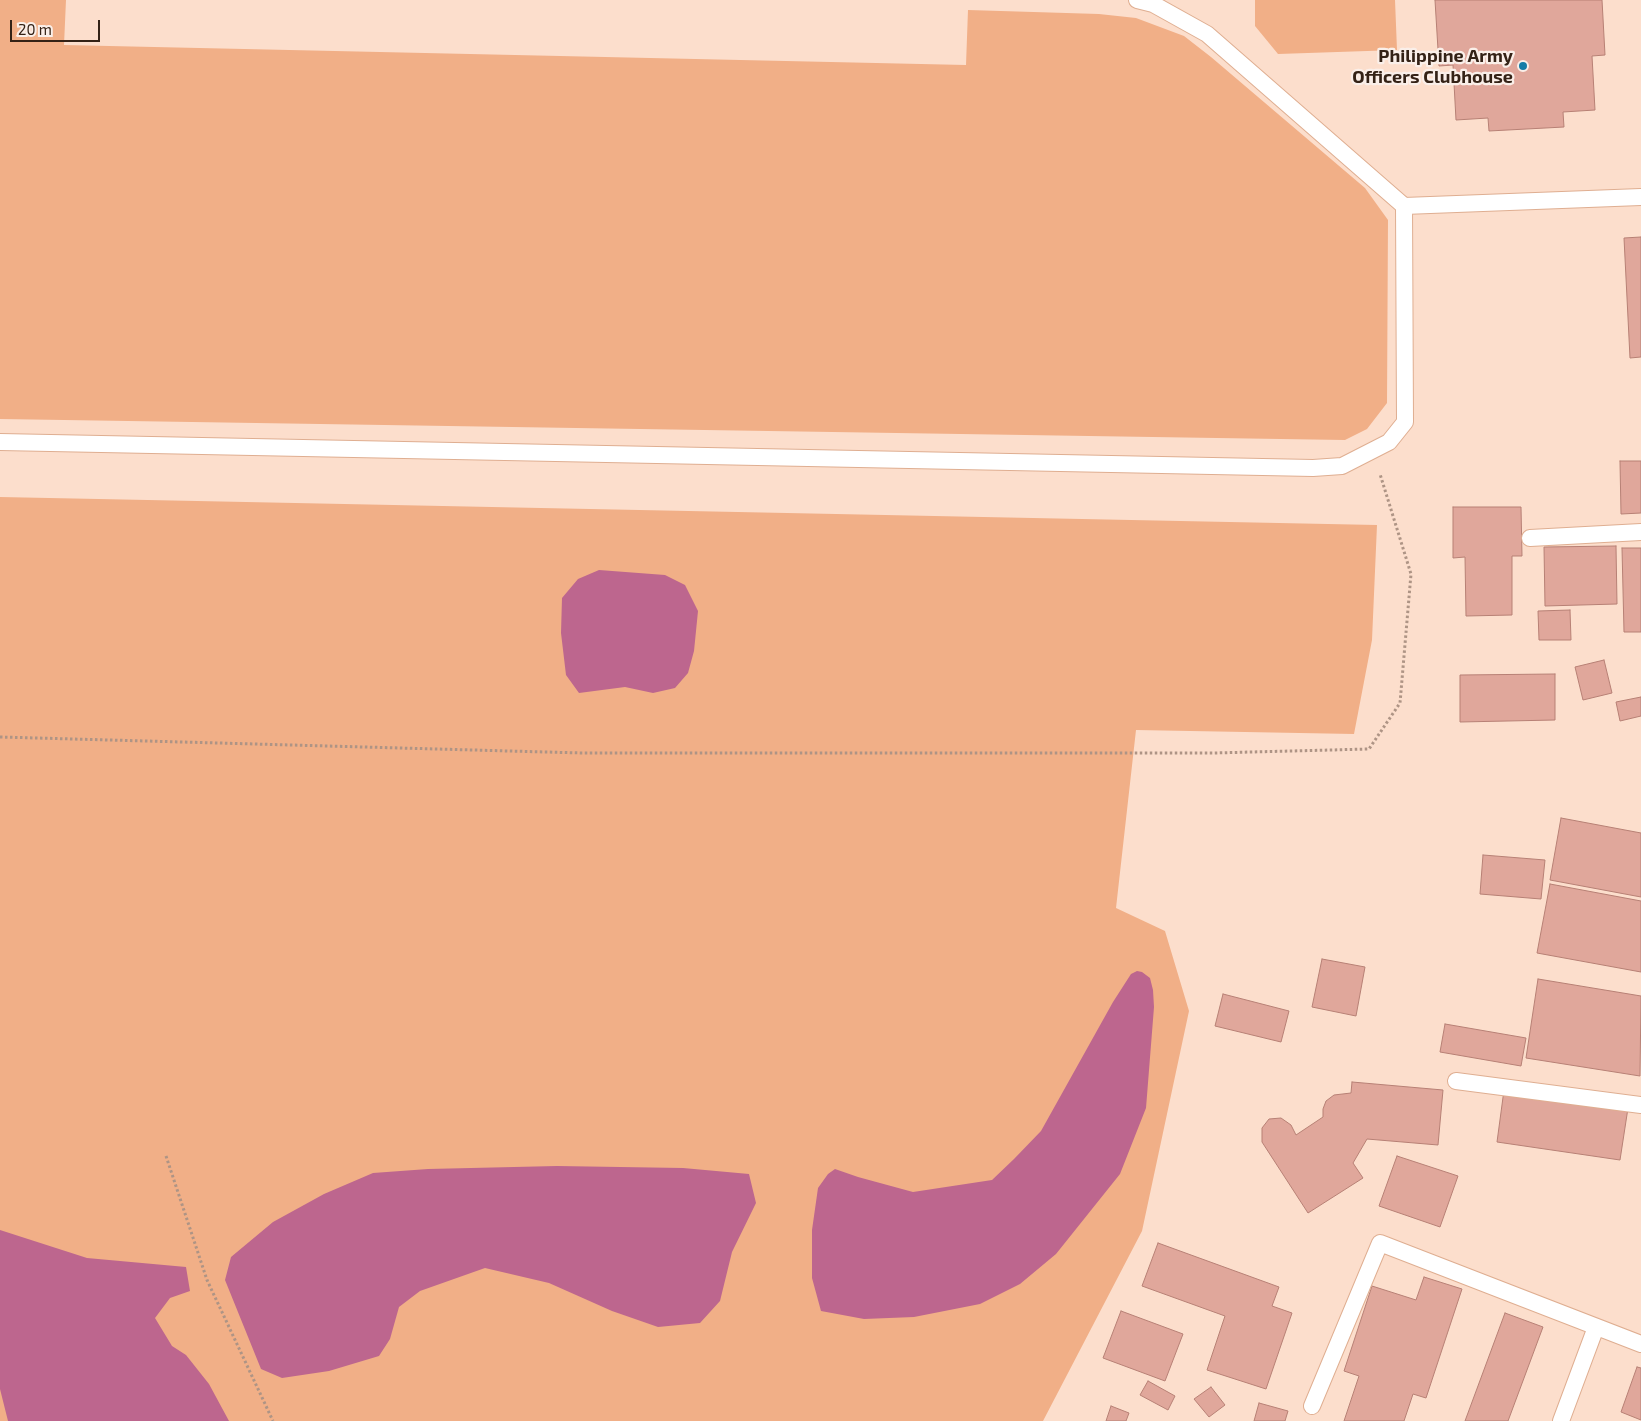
<!DOCTYPE html>
<style>
body{margin:0}
#map{position:relative;width:1641px;height:1421px;overflow:hidden;background:#fcdecc;font-family:"Exo 2",sans-serif}
canvas{display:block}
.scale{position:absolute;left:10px;top:20px;width:90px;height:22px;box-sizing:border-box;border:2px solid #342216;border-top:0;padding-left:6px;font-size:15px;line-height:18px;white-space:nowrap;color:#342216;-webkit-text-stroke:4px #faefe9;paint-order:stroke}
</style>
<div id="map">
<canvas width="1641" height="1421"></canvas>
<div class="scale">20 m</div>
</div>
<script>
const context = document.querySelector('canvas').getContext('2d');
context.lineJoin = 'round';
function paint(path, color) {
  context.fillStyle = color;
  context.fill(path, 'evenodd');
}
function shape(rows) {
  const path = new Path2D();
  for (const r of rows) {
    path.moveTo(r[0], r[1]);
    for (let i = 2; i < r.length; i += 2) path.lineTo(r[i], r[i + 1]);
  }
  return path;
}
function strokePath(path, color, width, dash) {
  context.strokeStyle = color;
  context.lineWidth = width;
  context.lineCap = dash ? 'butt' : 'round';
  context.setLineDash(dash || []);
  context.stroke(path);
}
function write(font, color, halo, rows, align = 'center') {
  context.font = font + ' "Exo 2",sans-serif';
  context.lineWidth = 4.5;
  context.setLineDash([]);
  context.textBaseline = 'middle';
  context.strokeStyle = halo;
  context.fillStyle = color;
  for (const [text, x, y, turn = 0] of rows) {
    context.save();
    context.translate(x, y);
    context.rotate((+turn || 0) * Math.PI / 180);
    context.textAlign = isNaN(turn) ? turn : align;
    if (halo) context.strokeText(text, 0, 0);
    context.fillText(text, 0, 0);
    context.restore();
  }
}
const green = shape([
 [0,0,66,0,64,45,966,65,968,10,1099,14,1136,18,1184,36,1211,57,1365,188,1388,220,1387,403,1367,429,1345,440,0,419],
 [1255,0,1395,0,1397,50,1278,54,1255,26],
 [0,497,1377,525,1372,640,1354,734,1136,730,1116,908,1165,931,1189,1011,1142,1231,1043,1421,0,1421]
]);
const water = shape([
 [599,570,665,575,685,585,698,611,694,651,688,673,675,688,653,693,625,687,579,693,566,675,561,633,562,598,578,579],
 [1137,971,1142,972,1150,978,1153,990,1154,1007,1146,1108,1120,1174,1056,1254,1020,1284,980,1304,914,1317,864,1319,821,1311,812,1278,812,1230,818,1188,828,1174,835,1169,858,1177,913,1192,992,1180,1014,1159,1041,1131,1113,1002,1131,974],
 [557,1166,683,1168,749,1174,756,1203,732,1252,720,1301,700,1323,658,1327,612,1311,549,1283,485,1268,420,1291,399,1307,390,1339,379,1356,329,1371,282,1378,261,1369,225,1280,231,1257,273,1222,324,1194,373,1173,428,1169],
 [0,1230,87,1258,186,1267,190,1291,170,1298,155,1318,172,1346,186,1355,209,1384,229,1421,8,1421,0,1389]
]);
const building = shape([
 [1435,0,1602,0,1605,55,1592,56,1595,110,1563,112,1564,127,1489,131,1488,118,1456,120,1453,65,1439,66,1435,0],
 [1641,237,1641,357,1630,358,1624,238,1641,237],
 [1620,461,1641,461,1641,513,1621,514,1620,461],
 [1453,507,1521,507,1522,556,1512,556,1512,615,1466,616,1465,557,1453,558,1453,507],
 [1616,546,1617,604,1545,606,1544,547,1616,546],
 [1622,548,1641,548,1641,632,1624,632,1622,548],
 [1570,610,1571,640,1539,640,1538,611,1570,610],
 [1604,660,1612,693,1583,700,1575,667,1604,660],
 [1555,674,1555,720,1460,722,1460,675,1555,674],
 [1641,697,1641,716,1620,721,1616,702,1641,697],
 [1561,818,1641,833,1641,897,1550,880,1561,818],
 [1483,855,1545,860,1541,899,1480,894,1483,855],
 [1550,884,1641,901,1641,972,1537,953,1550,884],
 [1322,959,1365,967,1356,1016,1312,1007,1322,959],
 [1538,979,1641,996,1640,1076,1526,1058,1538,979],
 [1223,994,1289,1011,1281,1042,1215,1026,1223,994],
 [1445,1024,1526,1038,1521,1066,1440,1052,1445,1024],
 [1352,1082,1443,1090,1438,1145,1367,1139,1353,1163,1363,1178,1308,1213,1262,1142,1262,1128,1269,1119,1281,1118,1291,1125,1296,1135,1323,1117,1323,1109,1326,1101,1334,1095,1351,1093,1352,1082],
 [1504,1090,1628,1108,1620,1160,1497,1142,1504,1090],
 [1397,1156,1458,1176,1440,1227,1379,1206,1397,1156],
 [1158,1243,1279,1287,1272,1306,1292,1313,1266,1389,1207,1370,1225,1316,1142,1286,1158,1243],
 [1424,1277,1462,1289,1426,1398,1413,1394,1404,1421,1344,1421,1359,1376,1344,1371,1372,1286,1416,1300,1424,1277],
 [1121,1311,1183,1334,1165,1381,1103,1358,1121,1311],
 [1505,1313,1543,1327,1508,1421,1465,1421,1505,1313],
 [1637,1367,1641,1368,1641,1420,1621,1412,1637,1367],
 [1148,1381,1175,1396,1168,1410,1140,1395,1148,1381],
 [1211,1387,1225,1405,1209,1417,1194,1399,1211,1387],
 [1259,1403,1288,1411,1285,1421,1254,1421,1259,1403],
 [1111,1406,1129,1413,1126,1421,1106,1421,1111,1406]
]);
const path = shape([
 [0,737,582,753,1213,753,1369,749,1400,703,1411,574,1380,474],
 [166,1156,207,1280,273,1421]
]);
const lane = shape([
 [1137,0,1153,4,1207,34,1404,206,1641,197],
 [0,442,1313,468,1342,466,1389,442,1405,422,1404,206],
 [1530,538,1641,532],
 [1456,1081,1641,1105],
 [1312,1406,1380,1243,1641,1344],
 [1561,1421,1596,1327]
]);
const markers = [
 [1523,66,5,"#147ca7"]
];
const poiNames = [
 ["Philippine Army",1513,56],
 ["Officers Clubhouse",1513,77]
];
paint(green, '#f1af87');
paint(water, '#bd668e');
paint(building, '#e0a79b');
strokePath(building, '#b78075', 1);
strokePath(lane, '#dfae91', 18);
strokePath(path, '#ae9485', 3, [2.5, 2.5]);
strokePath(lane, '#fff', 16);
for (const [x, y, r, color] of markers) {
  const dot = new Path2D();
  dot.arc(x, y, r, 0, 2 * Math.PI);
  context.fillStyle = color;
  context.fill(dot);
  strokePath(dot, '#faefe9', 2);
}
write('bold 18px', '#342216', '#faefe9', poiNames, 'right');
</script>
